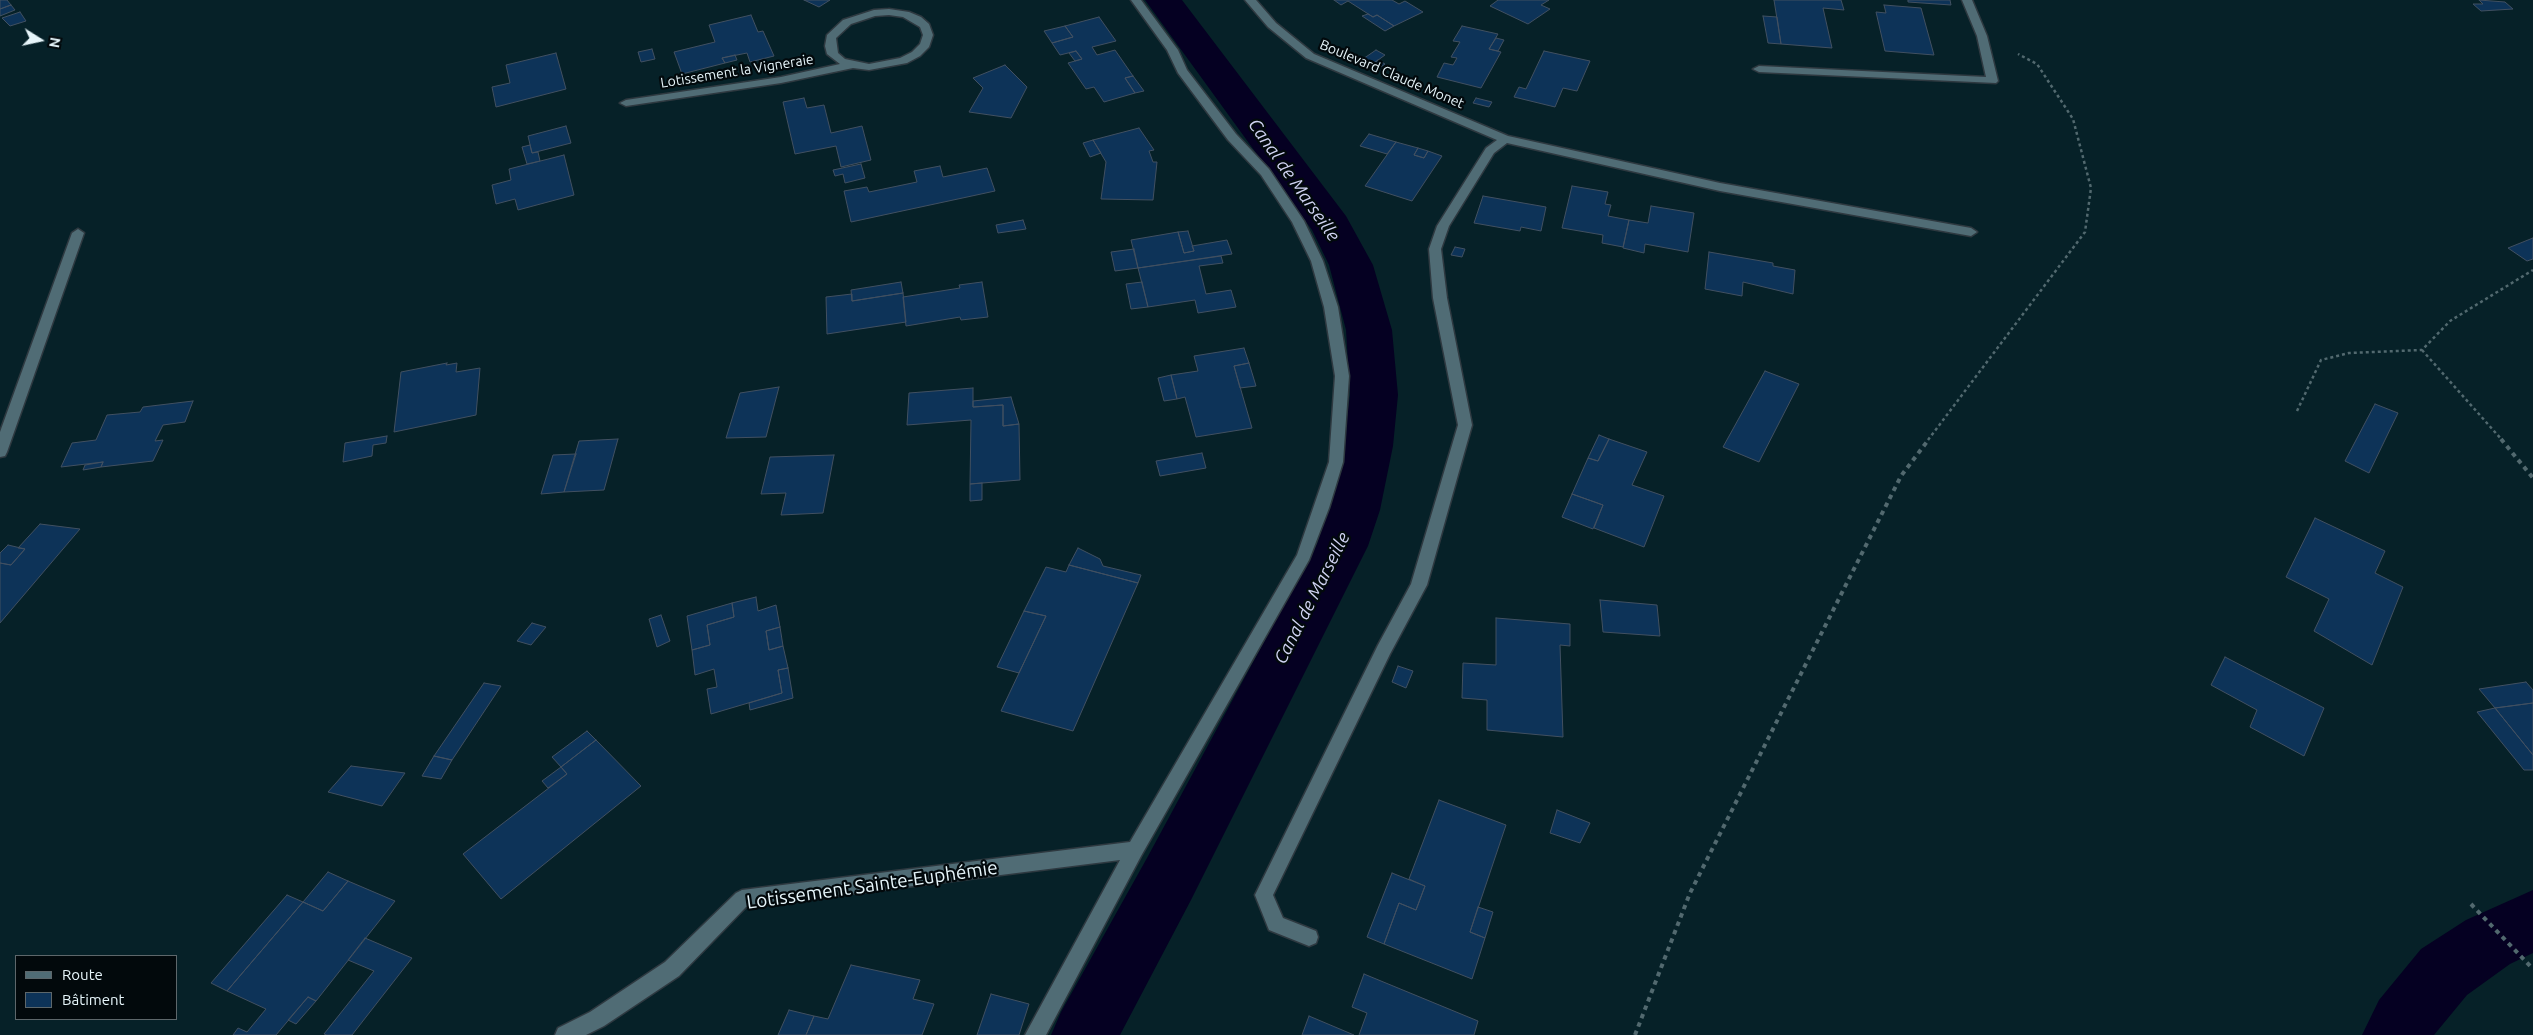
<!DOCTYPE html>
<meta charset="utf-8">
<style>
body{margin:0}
#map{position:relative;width:2533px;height:1035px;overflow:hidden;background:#062128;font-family:Ubuntu,sans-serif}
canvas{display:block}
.legend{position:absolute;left:15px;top:955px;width:162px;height:65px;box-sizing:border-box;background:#02090c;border:1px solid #5d676b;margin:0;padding:6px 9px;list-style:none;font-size:15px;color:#e6f5fa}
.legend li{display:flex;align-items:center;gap:10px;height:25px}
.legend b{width:25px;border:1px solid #5d676b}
.north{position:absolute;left:15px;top:15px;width:50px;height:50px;-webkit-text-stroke:4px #02090c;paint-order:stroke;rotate:100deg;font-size:14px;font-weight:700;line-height:20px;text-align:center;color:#e6f5fa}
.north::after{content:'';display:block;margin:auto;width:18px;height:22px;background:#e6f5fa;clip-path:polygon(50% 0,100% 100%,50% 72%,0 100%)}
</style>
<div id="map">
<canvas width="2533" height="1035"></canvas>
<ul class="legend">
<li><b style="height:6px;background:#506c75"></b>Route</li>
<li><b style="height:14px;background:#0d3358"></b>Bâtiment</li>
</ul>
<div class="north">N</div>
</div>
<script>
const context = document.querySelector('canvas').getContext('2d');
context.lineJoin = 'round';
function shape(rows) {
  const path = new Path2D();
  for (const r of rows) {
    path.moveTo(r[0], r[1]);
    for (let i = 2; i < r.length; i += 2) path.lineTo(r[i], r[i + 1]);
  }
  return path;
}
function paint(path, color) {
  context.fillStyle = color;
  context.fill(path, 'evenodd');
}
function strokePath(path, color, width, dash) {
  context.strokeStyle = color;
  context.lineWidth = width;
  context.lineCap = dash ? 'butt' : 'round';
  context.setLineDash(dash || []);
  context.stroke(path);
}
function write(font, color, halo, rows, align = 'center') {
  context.font = font + ' Ubuntu,sans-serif';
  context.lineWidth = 4.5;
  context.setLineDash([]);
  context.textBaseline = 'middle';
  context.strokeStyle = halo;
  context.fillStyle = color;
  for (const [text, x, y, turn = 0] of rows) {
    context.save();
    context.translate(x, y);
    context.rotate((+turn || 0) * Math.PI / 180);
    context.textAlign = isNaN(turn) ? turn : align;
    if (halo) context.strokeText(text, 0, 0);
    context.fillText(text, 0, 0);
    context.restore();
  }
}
const canal = shape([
 [1145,0,1182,0,1346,216,1373,265,1392,330,1398,395,1393,446,1380,510,1368,546,1191,900,1120,1035,1051,1035,1061,1012,1147,858,1317,544,1328,510,1343,446,1350,395,1346,330,1329,265,1312,230,1145,0],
 [2533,890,2533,953,2510,964,2467,995,2434,1035,2362,1035,2379,1000,2421,949,2466,920,2533,890]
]);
const building = shape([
 [0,0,7,0,11,5,0,9,0,0],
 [804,0,830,0,819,7,804,0],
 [1334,0,1392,0,1399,4,1405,1,1423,12,1394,26,1377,15,1373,17,1348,1,1341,5,1334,0],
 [1498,0,1549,0,1541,5,1550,9,1528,24,1490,6,1498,0],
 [1774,0,1841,0,1844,10,1823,8,1832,48,1781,44,1774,0],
 [1908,0,1950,0,1951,5,1908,2,1908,0],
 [2479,0,2505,2,2513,9,2481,11,2473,4,2483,4,2479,0],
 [11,5,15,10,0,16,0,9,11,5],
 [1884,5,1921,8,1934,55,1885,51,1876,12,1886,13,1884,5],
 [20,12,26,21,10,26,2,18,20,12],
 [1368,14,1373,17,1377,15,1394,26,1385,31,1362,16,1368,14],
 [751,15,758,32,763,31,774,56,750,62,747,53,722,58,725,63,682,74,674,52,715,42,709,25,751,15],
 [1763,16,1777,17,1781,44,1768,43,1763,16],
 [1099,17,1116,41,1092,47,1097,55,1115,50,1133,76,1125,78,1135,93,1104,102,1094,87,1086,89,1068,63,1082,59,1076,51,1060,55,1052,43,1073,37,1065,26,1099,17],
 [1065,26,1073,37,1052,43,1044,31,1065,26],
 [1462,26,1498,34,1489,49,1501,52,1481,88,1437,77,1444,63,1453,65,1457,58,1451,57,1460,42,1453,41,1462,26],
 [1496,38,1504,40,1498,51,1489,49,1496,38],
 [652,49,655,59,641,62,638,52,652,49],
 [1376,50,1385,55,1370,66,1360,61,1376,50],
 [1076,51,1082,59,1075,61,1069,53,1076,51],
 [1544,51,1590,61,1577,91,1563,88,1555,107,1514,97,1519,87,1526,89,1544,51],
 [556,53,566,89,496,107,492,87,510,83,506,65,556,53],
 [735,55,737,60,725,63,722,58,735,55],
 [1378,60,1385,64,1378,69,1370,66,1378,60],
 [1005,65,1027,87,1011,118,969,112,983,88,973,78,1005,65],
 [1133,76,1144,91,1135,93,1125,78,1133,76],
 [804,98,807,108,824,105,831,133,862,126,871,160,841,167,836,146,795,154,783,102,804,98],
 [1476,98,1492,102,1489,107,1473,103,1476,98],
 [566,126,571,143,532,153,528,136,566,126],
 [1139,128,1154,150,1149,151,1153,162,1157,162,1153,200,1101,199,1106,162,1093,140,1139,128],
 [1369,134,1396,142,1387,154,1360,146,1369,134],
 [1093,140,1101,153,1090,157,1083,143,1093,140],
 [1396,142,1418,148,1414,155,1424,158,1428,151,1442,156,1412,201,1365,186,1396,142],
 [530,145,532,153,538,152,540,161,527,164,522,147,530,145],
 [1418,148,1428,151,1424,158,1414,155,1418,148],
 [564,155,574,195,518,210,515,199,496,204,492,185,511,180,509,169,564,155],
 [861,164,865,178,845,183,843,174,835,176,833,170,861,164],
 [940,166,943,177,987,168,995,191,851,222,844,191,867,187,869,192,917,182,914,171,940,166],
 [1572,186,1608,192,1605,204,1611,205,1608,216,1629,220,1623,247,1602,243,1603,235,1562,228,1572,186],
 [1483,196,1546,207,1541,231,1521,227,1520,231,1474,223,1483,196],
 [1651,206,1694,213,1688,252,1645,244,1644,253,1623,248,1629,220,1648,223,1651,206],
 [1023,220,1026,229,998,233,996,225,1023,220],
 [1188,231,1194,251,1184,253,1178,232,1188,231],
 [1178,232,1184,253,1194,251,1192,246,1227,240,1232,254,1138,268,1131,240,1178,232],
 [2533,238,2533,259,2527,261,2508,248,2533,238],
 [1455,247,1465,249,1462,257,1451,255,1455,247],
 [1134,249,1138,268,1115,271,1111,252,1134,249],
 [1709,252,1773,263,1773,266,1795,270,1793,294,1743,282,1742,296,1705,289,1709,252],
 [1221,256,1223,263,1199,266,1206,294,1231,290,1236,307,1198,313,1195,300,1148,307,1138,268,1221,256],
 [901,282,903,293,852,301,851,290,901,282],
 [982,282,988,317,961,320,960,317,906,326,903,297,960,288,959,285,982,282],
 [1142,282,1148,307,1131,309,1126,284,1142,282],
 [903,293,906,322,827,334,826,297,852,294,852,301,903,293],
 [1244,348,1249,363,1234,366,1252,428,1196,437,1185,397,1177,399,1171,375,1198,371,1194,356,1244,348],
 [447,363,446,365,457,363,456,372,480,368,476,415,394,432,401,372,447,363],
 [1249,363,1256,386,1240,388,1234,366,1249,363],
 [1765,371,1799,384,1759,462,1723,447,1765,371],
 [1171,375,1177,399,1164,401,1158,378,1171,375],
 [779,387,766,437,726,438,740,393,779,387],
 [973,388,973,407,1003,405,1003,426,1019,424,1020,480,970,484,971,420,907,425,909,393,973,388],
 [1011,397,1019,424,1003,426,1003,405,973,407,973,401,1011,397],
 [193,401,185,422,163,425,155,441,163,440,153,461,101,467,103,462,61,467,72,443,96,440,107,415,140,412,143,407,193,401],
 [2375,404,2398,413,2369,473,2345,461,2375,404],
 [1599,435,1609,439,1598,461,1588,458,1599,435],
 [387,436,386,443,373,445,372,456,343,462,345,443,387,436],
 [618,439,604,490,564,492,579,441,618,439],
 [1609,439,1647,452,1632,485,1664,496,1644,547,1594,528,1603,505,1572,494,1588,458,1598,461,1609,439],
 [1202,453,1206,468,1160,476,1156,461,1202,453],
 [576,454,564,492,541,494,553,455,576,454],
 [834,455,823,513,781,515,786,493,761,494,770,457,834,455],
 [103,462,101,467,83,470,85,465,103,462],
 [982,483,982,500,970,501,970,484,982,483],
 [1572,494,1603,505,1593,529,1562,517,1572,494],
 [2315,518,2385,551,2375,573,2403,587,2372,665,2314,631,2329,599,2286,577,2315,518],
 [40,524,80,529,0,623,0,563,11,565,25,549,18,548,40,524],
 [8,545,25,549,11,565,0,563,0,553,8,545],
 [1078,548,1100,559,1103,566,1141,575,1138,583,1069,565,1078,548],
 [1069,565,1138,583,1073,731,1001,711,1046,616,1024,611,1046,567,1066,572,1069,565],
 [756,597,758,611,776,605,780,627,766,631,769,650,783,646,788,668,778,670,782,693,711,714,707,689,717,687,714,669,695,675,692,650,710,645,707,625,734,617,732,603,756,597],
 [1600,600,1657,605,1660,636,1603,632,1600,600],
 [732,603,734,617,707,625,710,645,692,650,687,616,732,603],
 [1024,611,1046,616,1019,673,997,667,1024,611],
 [661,615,670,641,657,647,649,619,661,615],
 [1496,618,1570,624,1570,646,1560,645,1563,737,1487,730,1487,700,1462,698,1463,663,1496,665,1496,618],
 [532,623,546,627,531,645,517,641,532,623],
 [780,627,783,646,769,650,766,631,780,627],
 [2225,657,2324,708,2304,756,2250,727,2257,710,2211,685,2225,657],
 [1398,666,1413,671,1406,688,1392,682,1398,666],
 [788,668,793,698,750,710,749,703,782,693,778,670,788,668],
 [2526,682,2533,690,2533,703,2495,708,2479,689,2526,682],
 [484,683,501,686,452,760,434,756,484,683],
 [2533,703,2533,755,2495,708,2533,703],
 [2495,708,2533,755,2533,770,2524,770,2477,712,2495,708],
 [587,731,596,740,561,767,552,757,587,731],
 [596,740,641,786,501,899,463,854,567,774,561,767,596,740],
 [434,756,452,760,441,779,422,776,434,756],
 [351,766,405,773,382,806,328,792,351,766],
 [561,767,567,774,548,788,542,781,561,767],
 [1439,800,1506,825,1470,932,1485,938,1472,979,1384,944,1399,903,1416,910,1425,886,1409,879,1439,800],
 [1557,810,1590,823,1580,843,1550,833,1557,810],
 [328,872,348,881,323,911,303,902,328,872],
 [1392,873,1425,886,1416,910,1399,903,1384,944,1367,937,1392,873],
 [348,881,395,901,316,1001,308,997,276,1035,233,1035,238,1028,247,1032,266,1009,227,991,303,902,323,911,348,881],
 [287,895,303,902,227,991,211,983,287,895],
 [1478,907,1493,912,1485,938,1470,932,1478,907],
 [365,938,412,958,352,1035,327,1035,324,1034,374,971,348,960,365,938],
 [851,965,920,980,913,999,934,1004,922,1035,806,1035,814,1016,828,1019,851,965],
 [1364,974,1478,1021,1474,1035,1359,1035,1367,1013,1352,1007,1364,974],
 [991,994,1029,1004,1019,1035,977,1035,991,994],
 [308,997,316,1001,296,1024,288,1020,308,997],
 [789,1010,814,1016,806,1035,778,1035,789,1010],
 [1309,1016,1354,1035,1302,1035,1309,1016]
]);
const pathFar1 = shape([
 [2422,350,2502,440],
 [2297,411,2321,360,2349,353,2422,350,2450,321,2533,270],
 [1928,440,2085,232,2091,188,2073,119,2037,64,2018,54]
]);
const path = shape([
 [2501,439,2533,478],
 [2471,904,2533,969],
 [1635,1035,1690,893,1901,476,1929,439]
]);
const minor = shape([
 [1131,0,1141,0,1178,50,1187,70,1236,134,1269,169,1304,221,1323,261,1338,307,1349,376,1343,462,1329,508,1309,560,1141,856,1046,1035,1025,1035,1120,860,746,907,679,976,604,1026,586,1035,555,1035,558,1028,590,1012,665,962,736,893,742,890,1130,842,1297,555,1329,462,1335,376,1324,307,1311,261,1292,222,1261,175,1228,140,1178,73,1167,50,1131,0],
 [1245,0,1256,0,1276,23,1314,54,1508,136,1720,183,1971,228,1977,232,1971,236,1720,191,1507,143,1494,153,1449,226,1441,249,1447,298,1472,425,1427,585,1390,654,1273,895,1283,918,1316,931,1318,937,1316,943,1309,946,1269,930,1255,895,1378,645,1411,584,1458,425,1433,298,1429,249,1437,226,1486,148,1497,140,1306,58,1268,27,1245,0],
 [1962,0,1972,0,1987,36,1998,81,1996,83,1759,72,1753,69,1759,66,1986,77,1977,36,1962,0],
 [889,9,909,12,921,17,929,24,933,35,929,47,920,56,907,63,869,70,853,68,781,83,626,106,620,103,626,100,781,77,840,64,827,54,825,46,827,35,843,20,874,10,889,9],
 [889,15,903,17,920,27,923,35,920,44,912,52,900,58,869,64,845,59,838,53,836,38,851,24,875,16,889,15],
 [78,229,84,233,7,452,5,456,0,457,0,432,72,233,78,229]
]);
const farStreetnames = [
 ["Lotissement la Vigneraie",737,71,-9],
 ["Boulevard Claude Monet",1392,74,23]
];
const waterNames = [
 ["Canal de Marseille",1294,180,55],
 ["Canal de Marseille",1312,598,-63]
];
const nearStreetnames = [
 ["Lotissement Sainte-Euphémie",872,885,-8]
];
paint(canal, '#050022');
paint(building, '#0d3358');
strokePath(building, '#415061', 1);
strokePath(minor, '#2e3940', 3);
strokePath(pathFar1, '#52696f', 2.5, [3, 3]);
strokePath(path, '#52696f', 4, [4.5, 4.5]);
paint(minor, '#506c75');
write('14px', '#e6f5fa', '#02090c', farStreetnames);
write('italic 18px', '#d0d3f2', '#02090c', waterNames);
write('19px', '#e6f5fa', '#02090c', nearStreetnames);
</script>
